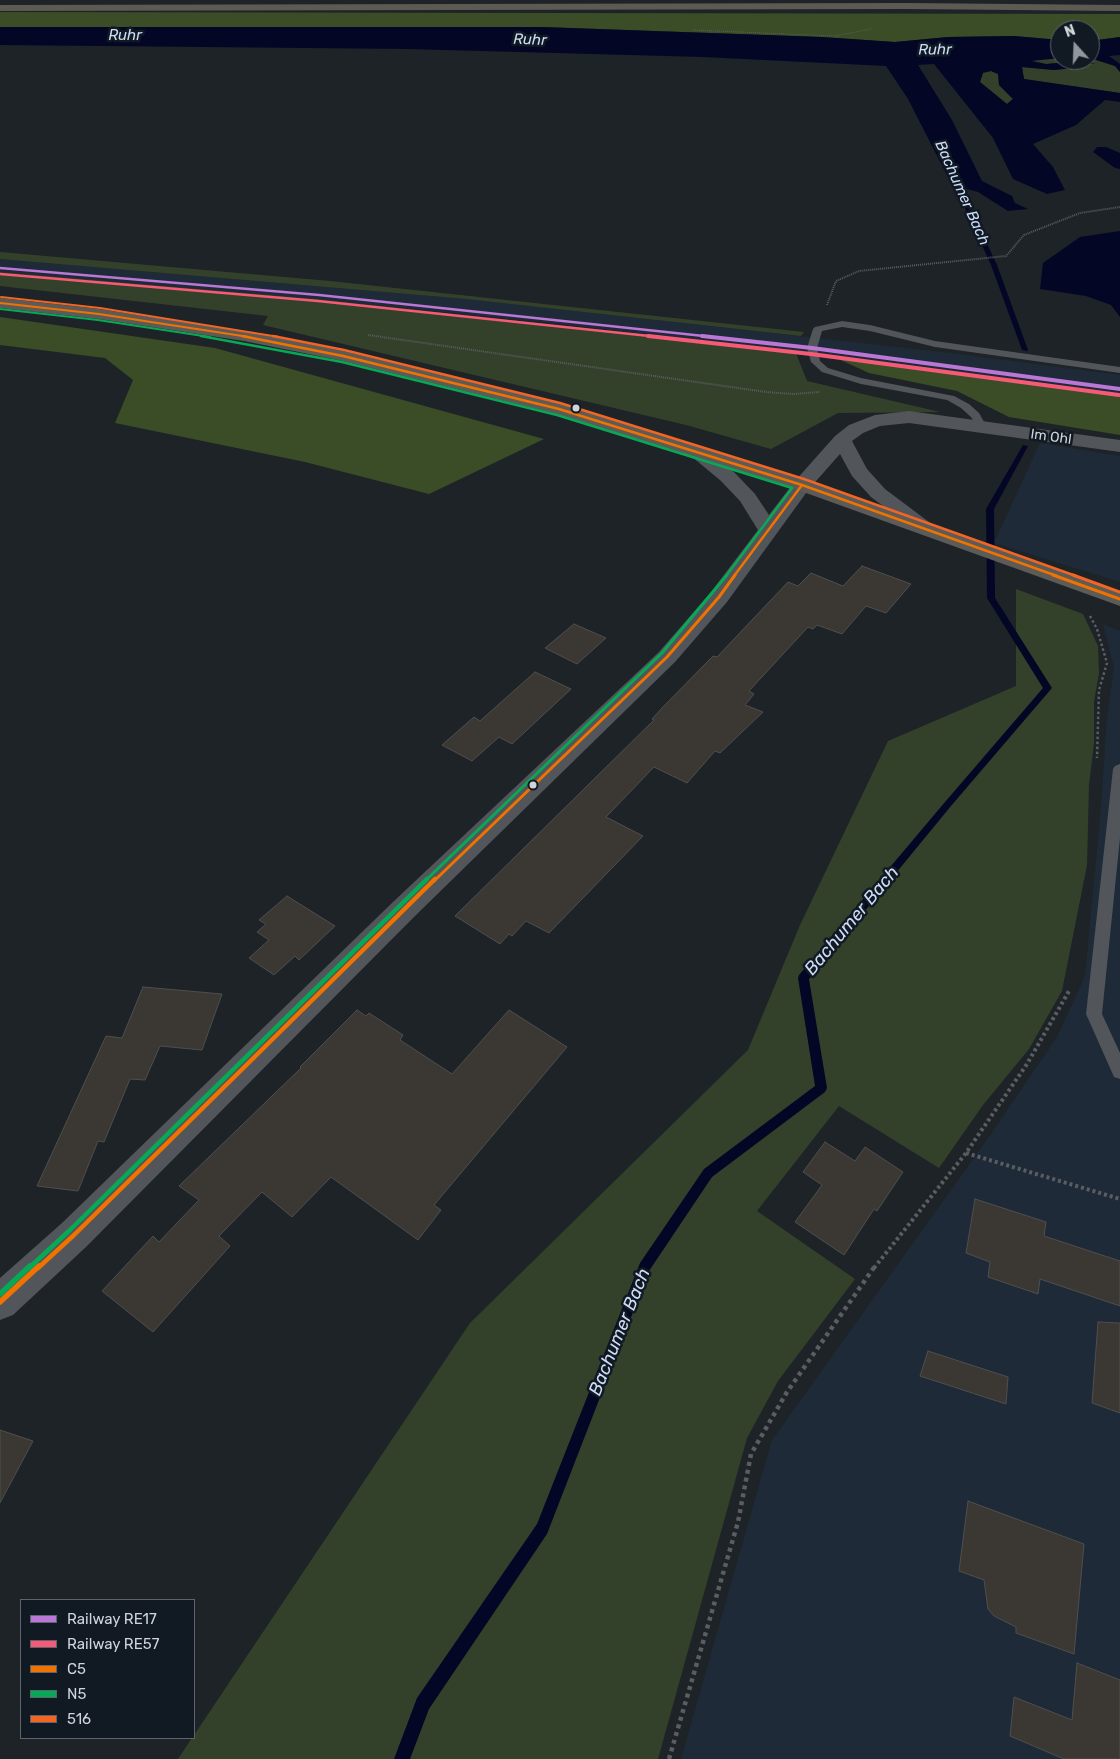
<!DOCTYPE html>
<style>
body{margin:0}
#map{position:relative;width:1120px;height:1759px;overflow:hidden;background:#1e2328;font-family:Rubik,sans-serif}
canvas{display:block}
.legend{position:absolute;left:20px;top:1599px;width:175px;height:140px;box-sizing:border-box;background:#111923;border:1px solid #5d646d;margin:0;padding:6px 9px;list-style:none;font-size:15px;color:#cfd5db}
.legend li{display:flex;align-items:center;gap:10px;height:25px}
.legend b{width:25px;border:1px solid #5d646d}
.north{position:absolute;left:1050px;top:20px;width:50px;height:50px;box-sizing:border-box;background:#111923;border:1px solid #5d646d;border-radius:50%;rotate:340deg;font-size:14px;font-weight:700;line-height:20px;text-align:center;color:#cfd5db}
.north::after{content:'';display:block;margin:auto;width:18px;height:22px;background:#91979c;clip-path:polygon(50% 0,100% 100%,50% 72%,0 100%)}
</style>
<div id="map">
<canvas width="1120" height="1759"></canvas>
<ul class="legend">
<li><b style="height:6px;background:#ba77d6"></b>Railway RE17</li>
<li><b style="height:6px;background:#f75a77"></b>Railway RE57</li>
<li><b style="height:6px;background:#f07200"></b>C5</li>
<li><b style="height:6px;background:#06aa56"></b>N5</li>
<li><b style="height:6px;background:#f26522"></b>516</li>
</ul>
<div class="north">N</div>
</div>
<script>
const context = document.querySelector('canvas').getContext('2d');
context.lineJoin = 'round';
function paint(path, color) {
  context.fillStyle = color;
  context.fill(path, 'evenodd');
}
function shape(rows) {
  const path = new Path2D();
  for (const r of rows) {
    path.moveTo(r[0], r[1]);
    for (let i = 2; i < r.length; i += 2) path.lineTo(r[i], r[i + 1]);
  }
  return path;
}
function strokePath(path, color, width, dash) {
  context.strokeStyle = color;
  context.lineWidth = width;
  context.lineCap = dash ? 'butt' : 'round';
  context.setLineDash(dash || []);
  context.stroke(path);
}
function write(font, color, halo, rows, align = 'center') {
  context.font = font + ' Rubik,sans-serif';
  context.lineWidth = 5;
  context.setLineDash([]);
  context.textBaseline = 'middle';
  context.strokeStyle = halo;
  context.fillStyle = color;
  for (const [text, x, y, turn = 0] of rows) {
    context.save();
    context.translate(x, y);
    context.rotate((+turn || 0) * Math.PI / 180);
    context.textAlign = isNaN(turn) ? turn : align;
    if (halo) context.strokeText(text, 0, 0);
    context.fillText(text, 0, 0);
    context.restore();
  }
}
const built = shape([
 [0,259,466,299,951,353,1120,375,1120,394,796,351,550,323,317,299,0,272],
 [1040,443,1120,456,1120,582,994,543],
 [1103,624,1120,631,1120,1759,681,1759,772,1440,982,1147,1057,1037,1085,976,1100,819,1107,718,1114,668]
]);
const green = shape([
 [1060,58,1060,60,1090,60,1090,58,1115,66,1120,72,1120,93,1024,79,1022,67,1054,70,1074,68,1093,63,1081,61,1046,64,1029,60],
 [991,71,998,74,999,85,1013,99,1007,104,980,82,983,72],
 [0,252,330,281,804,332,801,336,466,299,0,259],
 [0,272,317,299,795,351,807,381,940,412,838,413,771,449,686,425,263,325,268,316,0,286],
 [1016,589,1083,614,1098,646,1099,673,1094,702,1094,743,1089,785,1087,865,1062,991,1029,1049,983,1105,939,1168,839,1106,757,1211,855,1279,778,1381,747,1438,658,1759,178,1759,470,1323,748,1050,800,925,888,741,1016,686]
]);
const forest = shape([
 [0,12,1120,14,1120,37,1090,41,1090,30,1060,30,1060,40,1014,36,948,37,895,42,821,37,542,27,0,27],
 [0,317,215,348,544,439,429,494,305,462,115,423,133,380,105,358,0,345],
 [832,356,1120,394,1120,435,1009,417,957,391,869,373]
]);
const water = shape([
 [0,27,542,27,821,37,895,42,948,37,1014,36,1060,40,1060,58,1031,61,1046,64,1081,61,1095,63,1074,68,1054,70,1022,67,1024,79,1120,93,1120,102,1105,100,1076,125,1033,144,1053,167,1065,190,1047,194,1013,179,993,138,934,64,918,65,952,120,982,181,1012,196,1015,203,1028,209,1008,211,978,192,952,185,908,99,886,66,703,57,407,49,0,45],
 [991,71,998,74,999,85,1013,99,1007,104,980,82,983,73],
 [1120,37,1120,55,1109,56,1120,64,1120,72,1115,66,1090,58,1090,41],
 [1097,147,1106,147,1120,153,1120,169,1115,168,1093,152],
 [1120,231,1120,317,1111,305,1086,296,1040,289,1043,263,1080,237]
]);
const stream = shape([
 [950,175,955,176,997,265,1028,350,1027,351,1022,350,991,265,950,175],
 [1023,445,1028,446,994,509,995,598,1052,688,951,806,809,979,827,1088,825,1092,712,1177,649,1271,547,1534,429,1709,410,1759,394,1759,417,1698,537,1524,640,1263,704,1169,815,1086,798,978,799,975,945,802,1043,688,987,598,986,509,1023,445]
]);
const building = shape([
 [862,566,911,584,886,613,866,606,842,634,817,625,813,629,808,627,749,691,754,694,745,705,763,712,720,753,715,751,687,783,654,767,606,817,643,836,549,933,526,921,512,936,509,934,500,944,455,916,654,720,652,719,663,707,713,656,717,657,788,582,798,586,811,573,843,586,862,566],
 [574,624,606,638,577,664,545,648,574,624],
 [535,672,571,689,512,744,499,737,472,761,442,745,474,717,480,721,535,672],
 [287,896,335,926,299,960,295,956,274,975,249,958,269,940,257,932,266,924,259,920,287,896],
 [143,987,222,994,202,1050,160,1046,145,1080,130,1079,104,1142,98,1141,78,1191,37,1186,106,1036,122,1038,143,987],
 [357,1010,366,1016,369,1013,403,1035,400,1040,452,1074,509,1010,567,1047,434,1205,441,1210,418,1240,331,1177,292,1217,262,1192,219,1236,230,1246,153,1332,102,1291,153,1236,159,1242,199,1200,179,1186,301,1068,300,1067,357,1010],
 [825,1142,855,1161,865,1147,903,1172,877,1211,874,1209,844,1255,795,1222,822,1185,803,1172,825,1142],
 [975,1199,1046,1222,1044,1236,1120,1261,1120,1306,1040,1279,1038,1294,988,1277,990,1262,966,1253,975,1199],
 [1098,1322,1120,1323,1120,1413,1092,1403,1098,1322],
 [928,1351,1008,1377,1006,1404,920,1376,928,1351],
 [0,1430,33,1441,0,1503,0,1430],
 [968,1501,1084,1544,1074,1654,1016,1633,1016,1627,994,1616,988,1609,984,1580,959,1571,968,1501],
 [1077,1663,1120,1680,1120,1759,1064,1759,1010,1736,1014,1697,1072,1720,1077,1663]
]);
const pathFar4 = shape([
 [693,30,835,36,871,29]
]);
const pathFar3 = shape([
 [827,305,836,281,859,271,1006,256,1024,235,1080,213,1120,207],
 [368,335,766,392,793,394,820,392]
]);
const pathFar2 = shape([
 [1090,616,1097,629,1107,663,1099,690,1097,758]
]);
const pathFar1 = shape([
 [966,1153,1120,1199],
 [874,1268,966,1153,1027,1064,1069,991]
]);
const path = shape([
 [669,1759,738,1522,751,1454,787,1392,875,1266]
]);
const service = shape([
 [842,321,870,325,935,341,1120,367,1120,373,935,347,870,331,842,327,822,331,817,348,820,361,828,368,861,378,954,396,969,404,979,413,987,427,982,430,978,429,971,417,961,408,947,400,861,384,822,372,811,362,807,348,813,329,815,327,842,321],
 [1120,764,1120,838,1102,1014,1120,1053,1120,1079,1114,1077,1086,1014,1113,769,1115,766,1120,764]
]);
const minor = shape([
 [909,411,1120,440,1120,452,909,423,880,426,863,433,852,441,867,469,885,489,929,522,932,526,929,530,922,532,915,530,871,497,852,476,840,454,809,489,727,602,675,662,414,917,86,1247,13,1315,0,1320,0,1278,62,1223,394,901,659,652,711,592,758,530,740,501,721,481,691,456,688,452,691,448,698,446,705,448,735,473,755,494,769,515,795,481,835,436,849,425,875,415,909,411]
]);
const primary = shape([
 [0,298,99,309,244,331,343,351,566,405,809,481,1120,591,1120,606,795,489,553,413,343,361,244,341,99,319,0,308,0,298]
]);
const motorway = shape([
 [906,3,1120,5,1120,11,906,9,0,11,0,5,906,3]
]);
const bus1Far4 = shape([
 [0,303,99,314,249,337]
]);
const bus1Far3 = shape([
 [242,336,343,356,559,409,802,485,1057,576],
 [734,576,802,485]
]);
const bus1Far2 = shape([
 [1053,575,1120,599],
 [434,881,667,657,719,597,735,575]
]);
const bus1Far1 = shape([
 [38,1268,74,1235,435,879]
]);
const bus1 = shape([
 [0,1302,39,1266]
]);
const bus2Far4 = shape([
 [0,309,98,320,210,337]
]);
const bus2Far3 = shape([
 [201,336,342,362,557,415,792,488,726,576]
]);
const bus2Far2 = shape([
 [425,881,662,653,727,575]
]);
const bus2Far1 = shape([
 [29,1268,70,1230,427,879]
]);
const bus2 = shape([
 [0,1294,30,1266]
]);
const bus3Far2 = shape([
 [1,297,100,308,279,337]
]);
const bus3Far1 = shape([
 [273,336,344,350,560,403,804,479,1076,576]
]);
const bus3 = shape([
 [1073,575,1120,592]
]);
const rail1Far1 = shape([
 [0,268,319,295,713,337]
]);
const rail1 = shape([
 [702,336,812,348,1120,389]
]);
const rail2Far1 = shape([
 [0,274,318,301,659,337]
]);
const rail2 = shape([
 [648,336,811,354,1119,395]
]);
const markers = [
 [576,408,4.5,"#cfd5db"],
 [533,785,4.5,"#cfd5db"]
];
const farStreetnames = [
 ["Im Ohl",1051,437,8]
];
const farWaternames = [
 ["Ruhr",125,36],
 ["Ruhr",530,40,2],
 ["Ruhr",935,50,-1],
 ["Bachumer Bach",962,193,66]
];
const waterNames = [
 ["Bachumer Bach",852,921,-50],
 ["Bachumer Bach",620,1332,-68]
];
paint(built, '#1e2a37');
paint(green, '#34412a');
paint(forest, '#3b4d26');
paint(water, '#030725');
paint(stream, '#030725');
paint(building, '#3b3833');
strokePath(building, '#4e4f4e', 1);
strokePath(pathFar4, '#5a5d61', 1, [1, 1]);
strokePath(pathFar3, '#5a5d61', 2, [1, 1]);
strokePath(pathFar2, '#5a5d61', 2.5, [2.5, 2.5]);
strokePath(pathFar1, '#5a5d61', 4, [3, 3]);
strokePath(path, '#5a5d61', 4.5, [4, 4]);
paint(service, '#525559');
paint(minor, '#525559');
paint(primary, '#5c5b58');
paint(motorway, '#5d5a54');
strokePath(bus1Far4, '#f07200', 2);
strokePath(bus1Far3, '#f07200', 2.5);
strokePath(bus1Far2, '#f07200', 3);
strokePath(bus1Far1, '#f07200', 4.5);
strokePath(bus1, '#f07200', 5.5);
strokePath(bus2Far4, '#06aa56', 2);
strokePath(bus2Far3, '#06aa56', 2.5);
strokePath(bus2Far2, '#06aa56', 3);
strokePath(bus2Far1, '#06aa56', 4.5);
strokePath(bus2, '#06aa56', 5.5);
strokePath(bus3Far2, '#f26522', 2);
strokePath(bus3Far1, '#f26522', 2.5);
strokePath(bus3, '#f26522', 3);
strokePath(rail1Far1, '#ba77d6', 2.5);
strokePath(rail1, '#ba77d6', 4);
strokePath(rail2Far1, '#f75a77', 2.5);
strokePath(rail2, '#f75a77', 4);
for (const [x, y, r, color] of markers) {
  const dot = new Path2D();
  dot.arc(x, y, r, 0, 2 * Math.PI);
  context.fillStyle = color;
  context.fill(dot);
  strokePath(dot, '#111923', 2);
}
write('14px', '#cfd5db', '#111923', farStreetnames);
write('italic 15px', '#cdddf8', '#111923', farWaternames);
write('italic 18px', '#cdddf8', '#111923', waterNames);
</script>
